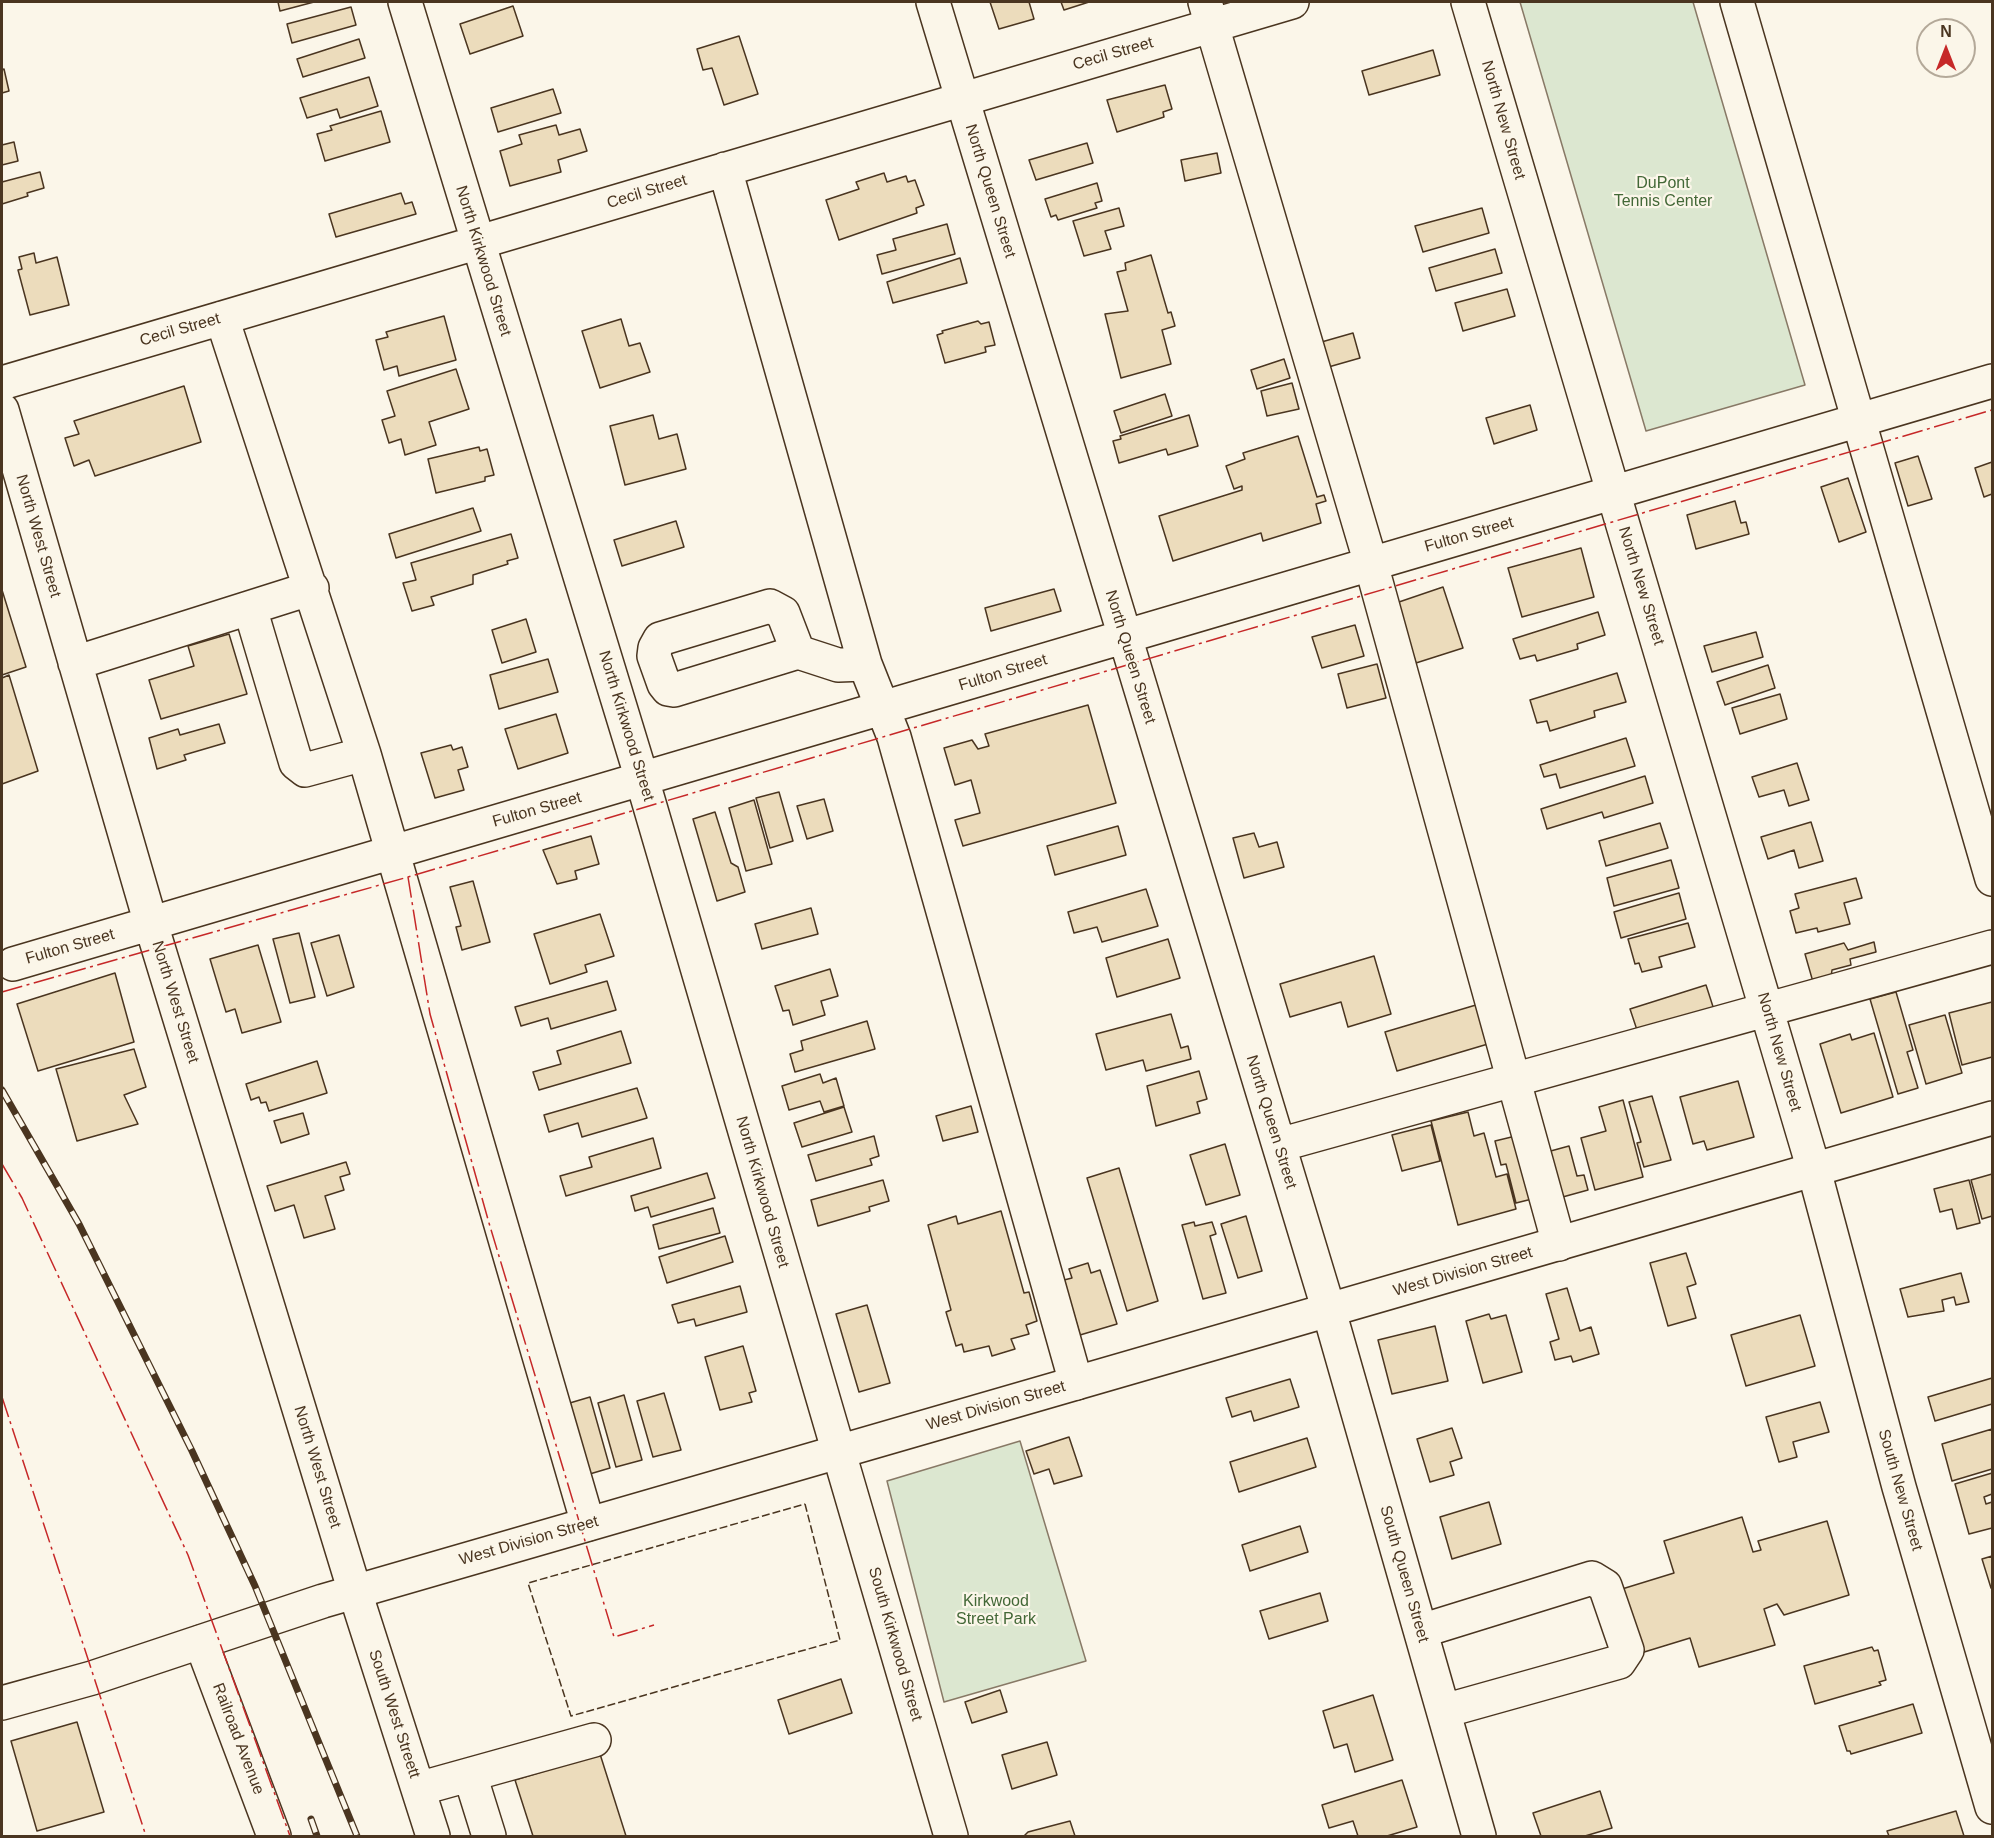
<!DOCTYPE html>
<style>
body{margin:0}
#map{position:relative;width:1994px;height:1838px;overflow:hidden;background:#fbf6e9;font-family:Arial,sans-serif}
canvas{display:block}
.frame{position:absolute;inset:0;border:3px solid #4a3520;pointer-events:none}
.north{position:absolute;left:1916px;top:18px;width:60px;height:60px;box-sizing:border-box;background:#fbf6e9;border:2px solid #b4a999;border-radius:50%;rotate:0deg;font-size:16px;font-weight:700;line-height:24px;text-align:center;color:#4a3520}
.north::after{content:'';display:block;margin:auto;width:21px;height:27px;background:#c62828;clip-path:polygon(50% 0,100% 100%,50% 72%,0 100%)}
</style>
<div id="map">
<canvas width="1994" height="1838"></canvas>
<div class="frame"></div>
<div class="north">N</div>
</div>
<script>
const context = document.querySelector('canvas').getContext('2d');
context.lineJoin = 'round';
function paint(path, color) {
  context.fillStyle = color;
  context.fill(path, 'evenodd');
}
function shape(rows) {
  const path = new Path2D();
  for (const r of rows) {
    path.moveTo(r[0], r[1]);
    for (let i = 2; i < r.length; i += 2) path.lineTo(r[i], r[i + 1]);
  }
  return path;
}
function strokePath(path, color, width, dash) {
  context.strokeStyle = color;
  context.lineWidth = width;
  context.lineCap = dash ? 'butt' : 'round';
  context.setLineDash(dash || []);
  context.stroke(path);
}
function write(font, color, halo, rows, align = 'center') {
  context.font = font + ' Arial,sans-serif';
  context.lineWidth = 4.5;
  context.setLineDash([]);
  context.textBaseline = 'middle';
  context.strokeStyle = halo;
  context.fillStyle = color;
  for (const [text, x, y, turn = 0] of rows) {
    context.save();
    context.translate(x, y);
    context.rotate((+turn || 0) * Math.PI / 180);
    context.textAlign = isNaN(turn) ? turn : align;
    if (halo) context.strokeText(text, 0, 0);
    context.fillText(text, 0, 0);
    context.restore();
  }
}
const green = shape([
 [1520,2,1693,2,1805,385,1646,431,1520,2],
 [1020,1441,1086,1661,944,1702,887,1481,1020,1441]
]);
const building = shape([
 [278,2,314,2,280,11,278,2],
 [990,2,1029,2,1034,19,999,29,990,2],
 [1061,2,1089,2,1064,10,1061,2],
 [513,6,523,36,470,54,460,24,513,6],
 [351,7,356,25,292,43,287,24,351,7],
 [739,36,758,94,724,105,712,68,703,70,697,49,739,36],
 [359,39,365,58,303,77,297,59,359,39],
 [1433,50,1440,75,1369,95,1362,71,1433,50],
 [4,69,9,91,2,93,2,70,4,69],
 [369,77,378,106,340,118,337,109,307,118,300,98,369,77],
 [1165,85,1172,109,1163,112,1164,117,1117,132,1107,100,1165,85],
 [553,89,561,113,498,132,491,108,553,89],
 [381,111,390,142,325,161,317,134,332,130,330,126,381,111],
 [556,125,559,135,580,129,587,151,558,160,561,172,510,186,500,151,522,144,519,135,556,125],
 [14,142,18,161,2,165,2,145,14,142],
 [1087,143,1093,163,1036,180,1029,160,1087,143],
 [1217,153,1221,173,1185,181,1181,160,1217,153],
 [40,172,44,188,27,193,28,196,2,204,2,182,40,172],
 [884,173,887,182,906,176,908,182,915,180,924,205,916,208,917,213,839,240,826,200,859,189,856,182,884,173],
 [1097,183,1102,201,1095,203,1097,208,1058,220,1056,215,1051,217,1045,199,1097,183],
 [401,193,405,204,412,202,416,214,336,237,329,214,401,193],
 [1119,208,1124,226,1105,231,1111,249,1084,256,1073,221,1119,208],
 [1482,208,1489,233,1423,252,1415,226,1482,208],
 [947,224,955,254,882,274,877,255,896,250,893,239,947,224],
 [1495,249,1502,273,1436,291,1429,268,1495,249],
 [34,253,36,263,57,257,69,305,30,315,18,270,22,269,19,257,34,253],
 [1151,255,1168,313,1171,312,1175,326,1162,330,1171,364,1121,378,1105,314,1128,311,1117,272,1126,270,1125,263,1151,255],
 [960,258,967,283,893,303,887,282,960,258],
 [1507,289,1515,316,1463,331,1455,303,1507,289],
 [444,316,456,360,399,376,397,366,384,370,376,340,388,337,386,332,444,316],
 [621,319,629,346,640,343,650,372,600,388,582,331,621,319],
 [978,321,981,324,989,322,995,345,985,347,986,352,945,363,937,335,943,333,942,331,978,321],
 [1353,333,1360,358,1325,368,1318,343,1353,333],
 [1284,359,1290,378,1257,389,1251,370,1284,359],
 [456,369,469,409,429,422,436,445,405,455,401,439,389,443,382,420,395,416,387,391,456,369],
 [1292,383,1299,409,1267,416,1261,391,1292,383],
 [184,386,201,442,95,476,89,460,74,466,65,438,79,434,74,421,184,386],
 [1165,394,1172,416,1121,433,1114,411,1165,394],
 [1530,405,1537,430,1494,444,1486,418,1530,405],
 [653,415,659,439,677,434,686,469,625,485,610,426,653,415],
 [1189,415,1198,446,1168,455,1166,449,1119,463,1113,441,1121,439,1120,436,1189,415],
 [1298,436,1317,497,1324,495,1326,501,1316,504,1321,523,1263,541,1261,533,1173,561,1159,516,1242,490,1242,486,1234,489,1226,466,1245,459,1243,453,1298,436],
 [479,447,480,451,487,449,494,475,485,477,485,481,436,493,428,459,479,447],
 [1918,456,1932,499,1908,506,1895,463,1918,456],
 [1992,462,1992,494,1984,497,1975,468,1992,462],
 [1848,478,1866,532,1839,542,1821,487,1848,478],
 [1735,501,1741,523,1746,522,1749,534,1696,549,1687,515,1735,501],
 [473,508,481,531,396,558,389,534,473,508],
 [676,521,684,547,622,566,614,540,676,521],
 [511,534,518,558,507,561,508,564,473,575,473,584,431,597,434,605,412,611,403,583,416,580,411,563,511,534],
 [1581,548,1594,597,1522,617,1508,568,1581,548],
 [1443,587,1463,648,1416,663,1396,603,1443,587],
 [1054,589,1061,611,991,631,985,608,1054,589],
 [2,590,26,667,2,675,2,590],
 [1598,612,1605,635,1577,644,1578,649,1537,661,1535,655,1520,659,1513,639,1598,612],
 [526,619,536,652,502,663,492,630,526,619],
 [1355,625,1364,656,1322,668,1312,637,1355,625],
 [1756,632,1763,657,1712,672,1704,646,1756,632],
 [229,634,247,694,161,719,149,680,194,666,188,646,229,634],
 [548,659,558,692,499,709,490,675,548,659],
 [1377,664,1386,698,1347,708,1338,674,1377,664],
 [1768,665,1775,688,1725,705,1717,682,1768,665],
 [1617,673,1626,702,1594,711,1595,717,1550,731,1547,721,1537,723,1530,700,1617,673],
 [9,675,38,771,2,784,2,678,9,675],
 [1780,694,1787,719,1740,734,1732,708,1780,694],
 [1088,705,1116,803,963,846,955,820,980,813,971,780,955,785,944,748,972,740,978,749,989,746,985,734,1088,705],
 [556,714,568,753,518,769,505,729,556,714],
 [219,724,225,743,184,755,186,760,157,769,149,738,178,729,180,735,219,724],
 [1626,738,1635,766,1560,788,1556,774,1544,777,1540,765,1626,738],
 [451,745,453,750,462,747,468,767,458,770,464,790,435,798,421,753,451,745],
 [1797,763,1809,800,1789,806,1784,790,1759,797,1752,777,1797,763],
 [1645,776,1653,803,1604,818,1602,812,1547,829,1541,809,1645,776],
 [779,792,793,841,770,848,756,798,779,792],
 [824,799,833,831,807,839,797,806,824,799],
 [754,800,772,864,746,871,729,808,754,800],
 [715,812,731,863,738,867,745,892,717,901,693,819,715,812],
 [1811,822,1823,861,1799,868,1794,850,1768,859,1761,837,1811,822],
 [1660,823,1668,848,1606,866,1599,841,1660,823],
 [1118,826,1126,855,1055,875,1047,846,1118,826],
 [1254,833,1259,847,1277,842,1284,867,1244,878,1233,838,1254,833],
 [591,836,599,864,575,871,577,879,557,884,543,850,591,836],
 [1671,860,1679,888,1614,906,1607,878,1671,860],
 [1856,878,1862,898,1844,903,1850,924,1818,932,1817,928,1796,933,1790,911,1799,908,1795,894,1856,878],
 [473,881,490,942,462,950,456,927,461,926,450,887,473,881],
 [1146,889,1158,926,1102,942,1097,927,1074,933,1068,912,1146,889],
 [1679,893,1686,919,1621,938,1614,912,1679,893],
 [811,908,818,934,762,949,755,924,811,908],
 [600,914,614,956,585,965,587,972,550,984,534,934,600,914],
 [1688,923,1695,947,1659,957,1662,967,1642,972,1639,963,1635,964,1628,939,1688,923],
 [299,933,315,997,290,1003,273,939,299,933],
 [339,935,354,987,327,996,311,943,339,935],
 [1168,939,1180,978,1117,997,1106,958,1168,939],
 [1874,942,1876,952,1850,959,1851,965,1832,970,1831,977,1813,982,1805,954,1844,943,1848,950,1874,942],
 [258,945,281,1022,242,1033,235,1009,226,1012,210,959,258,945],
 [1374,956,1391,1014,1348,1027,1341,1002,1290,1017,1280,984,1374,956],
 [830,969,838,996,821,1001,825,1015,793,1025,789,1010,783,1011,775,986,830,969],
 [115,973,134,1042,38,1071,17,1004,115,973],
 [607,981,616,1010,551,1029,548,1018,521,1026,515,1007,607,981],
 [1706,985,1716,1016,1637,1030,1630,1009,1706,985],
 [1896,992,1913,1050,1907,1052,1918,1088,1898,1094,1870,999,1896,992],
 [1486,1002,1498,1041,1397,1071,1385,1032,1486,1002],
 [1992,1002,1992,1057,1962,1065,1949,1013,1992,1002],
 [1171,1014,1181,1048,1188,1046,1191,1059,1146,1071,1143,1060,1106,1070,1096,1034,1171,1014],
 [1945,1015,1962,1073,1926,1084,1909,1025,1945,1015],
 [867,1021,875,1049,795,1072,790,1054,803,1050,801,1041,867,1021],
 [621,1031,631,1063,539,1090,533,1072,561,1064,557,1051,621,1031],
 [1874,1033,1893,1097,1841,1113,1820,1044,1850,1034,1852,1040,1874,1033],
 [134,1049,146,1087,124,1095,138,1124,77,1141,56,1069,134,1049],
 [317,1061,327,1093,269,1111,266,1102,261,1103,259,1097,251,1100,246,1084,317,1061],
 [1199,1071,1207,1099,1197,1102,1200,1113,1156,1126,1147,1086,1199,1071],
 [820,1074,823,1083,836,1078,844,1106,824,1112,820,1101,789,1110,782,1086,820,1074],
 [1738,1081,1754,1137,1707,1150,1704,1141,1693,1144,1680,1097,1738,1081],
 [637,1088,647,1118,582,1137,578,1123,549,1132,544,1115,637,1088],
 [1652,1096,1671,1160,1644,1167,1637,1143,1641,1142,1629,1102,1652,1096],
 [1623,1100,1643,1177,1595,1190,1581,1138,1606,1131,1599,1107,1623,1100],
 [971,1106,978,1132,943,1141,936,1116,971,1106],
 [844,1107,852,1132,802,1147,794,1123,844,1107],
 [1468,1112,1474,1136,1484,1133,1496,1177,1507,1174,1516,1209,1458,1225,1431,1121,1468,1112],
 [303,1113,309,1134,281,1143,274,1121,303,1113],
 [1431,1125,1440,1161,1402,1171,1392,1135,1431,1125],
 [1528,1133,1544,1196,1516,1203,1506,1164,1501,1165,1495,1141,1528,1133],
 [874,1136,879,1156,870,1159,872,1165,816,1181,808,1155,874,1136],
 [653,1138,661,1168,566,1196,560,1176,592,1167,589,1157,653,1138],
 [1225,1144,1240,1195,1206,1205,1190,1155,1225,1144],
 [1569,1146,1577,1176,1584,1175,1588,1190,1559,1198,1547,1152,1569,1146],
 [346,1162,350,1174,340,1177,344,1190,325,1196,335,1229,304,1238,294,1205,275,1211,267,1186,346,1162],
 [1119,1168,1158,1301,1127,1311,1087,1178,1119,1168],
 [707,1173,715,1198,651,1217,648,1207,635,1211,631,1196,707,1173],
 [1992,1174,1992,1216,1982,1219,1971,1180,1992,1174],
 [883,1180,889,1201,869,1207,870,1211,818,1226,811,1200,883,1180],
 [1969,1180,1980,1223,1957,1229,1952,1209,1940,1212,1934,1189,1969,1180],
 [713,1208,720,1233,659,1249,653,1225,713,1208],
 [1001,1211,1024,1293,1029,1292,1037,1321,1026,1325,1029,1334,1011,1339,1015,1349,992,1356,989,1346,964,1352,962,1344,956,1346,946,1312,951,1310,928,1225,956,1216,958,1224,1001,1211],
 [1246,1216,1262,1271,1238,1278,1221,1224,1246,1216],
 [1194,1222,1195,1226,1212,1222,1216,1234,1210,1236,1226,1293,1203,1299,1182,1225,1194,1222],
 [725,1236,733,1262,667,1283,659,1257,725,1236],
 [1686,1253,1696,1284,1687,1287,1696,1318,1668,1326,1650,1263,1686,1253],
 [1088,1263,1091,1273,1100,1270,1117,1324,1080,1335,1064,1280,1072,1278,1069,1269,1088,1263],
 [1961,1273,1969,1302,1956,1305,1954,1297,1942,1300,1944,1311,1908,1317,1900,1289,1961,1273],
 [740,1286,747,1312,696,1326,694,1319,678,1323,672,1305,740,1286],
 [1567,1288,1580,1331,1591,1327,1599,1354,1573,1362,1571,1356,1555,1360,1550,1342,1559,1339,1546,1294,1567,1288],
 [867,1305,890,1383,859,1392,836,1314,867,1305],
 [1489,1314,1491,1319,1506,1315,1522,1372,1483,1383,1466,1321,1489,1314],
 [1800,1315,1815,1366,1746,1386,1731,1335,1800,1315],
 [1435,1326,1448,1381,1392,1394,1378,1340,1435,1326],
 [743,1346,756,1391,749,1393,752,1402,720,1410,705,1357,743,1346],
 [1992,1378,1992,1404,1935,1421,1928,1397,1992,1378],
 [1290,1379,1299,1407,1254,1421,1251,1411,1232,1417,1226,1398,1290,1379],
 [664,1393,681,1450,653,1457,637,1401,664,1393],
 [624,1395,642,1460,616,1467,598,1403,624,1395],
 [590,1397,610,1468,583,1476,563,1405,590,1397],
 [1820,1402,1829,1432,1793,1442,1797,1457,1779,1462,1766,1417,1820,1402],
 [1452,1428,1462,1458,1450,1462,1454,1475,1430,1482,1417,1439,1452,1428],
 [1992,1429,1992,1469,1952,1481,1942,1444,1992,1429],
 [1069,1437,1082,1476,1054,1484,1049,1469,1034,1474,1026,1451,1069,1437],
 [1307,1438,1316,1467,1239,1492,1230,1462,1307,1438],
 [1992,1473,1992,1494,1984,1497,1986,1504,1992,1502,1992,1528,1969,1534,1955,1484,1992,1473],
 [1489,1502,1501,1544,1452,1559,1440,1517,1489,1502],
 [1742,1517,1753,1552,1761,1550,1758,1541,1827,1521,1849,1595,1784,1615,1777,1604,1764,1609,1775,1645,1699,1667,1690,1638,1641,1653,1622,1589,1674,1573,1664,1541,1742,1517],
 [1300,1526,1308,1552,1250,1571,1242,1545,1300,1526],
 [1992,1556,1992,1588,1991,1588,1982,1559,1992,1556],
 [1320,1593,1328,1621,1269,1639,1260,1611,1320,1593],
 [1872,1647,1874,1651,1878,1650,1886,1680,1879,1682,1881,1685,1815,1704,1804,1666,1872,1647],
 [841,1679,852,1713,789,1734,778,1700,841,1679],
 [1000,1690,1007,1712,972,1723,965,1702,1000,1690],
 [1373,1695,1393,1760,1355,1772,1347,1744,1334,1748,1323,1711,1373,1695],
 [1913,1704,1922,1733,1851,1754,1850,1751,1847,1751,1839,1726,1913,1704],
 [77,1722,104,1812,37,1831,11,1741,77,1722],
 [1047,1742,1057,1775,1012,1789,1002,1755,1047,1742],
 [600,1754,626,1836,533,1836,515,1780,600,1754],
 [1402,1780,1417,1827,1387,1836,1358,1836,1353,1821,1329,1828,1322,1805,1402,1780],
 [1600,1791,1612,1828,1585,1836,1541,1836,1533,1813,1600,1791],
 [1956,1811,1964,1836,1889,1836,1887,1831,1956,1811],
 [1070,1821,1075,1836,1024,1836,1028,1832,1070,1821]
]);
const minor = shape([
 [405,2,642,779,951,1836],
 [933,2,1329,1311,1479,1836],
 [1205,2,1371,564,1559,1244],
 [1468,2,1814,1170,1899,1487,1992,1807],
 [1737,2,1992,879],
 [725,169,865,664,894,737,1076,1383],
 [222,318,364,754,588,1524],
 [2,383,1292,2],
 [2,410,151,924,355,1592,433,1836],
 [250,608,296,763,305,770,364,754],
 [798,652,783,613,770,606,660,639,655,648,654,656,664,684,668,689,674,690,798,652,838,665,865,664],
 [75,663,312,588],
 [13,964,1992,381],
 [1279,1145,1992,947],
 [1421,1631,1592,1578,1605,1586,1627,1650,1619,1662,1444,1711],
 [201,1642,274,1836],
 [470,1775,489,1836],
 [418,1789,594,1740]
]);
const highway = shape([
 [2,1703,92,1678,323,1601,1992,1118]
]);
const rail = shape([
 [2,1090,79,1224,192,1451,255,1586,357,1836],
 [311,1819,317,1836]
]);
const fence = shape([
 [805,1504,840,1640,571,1716,528,1583,805,1504]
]);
const power = shape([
 [408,877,430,1014,489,1223,614,1637,654,1625],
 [2,992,408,877,1992,410],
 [2,1164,22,1198,188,1555,290,1836],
 [2,1397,146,1836]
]);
const streetNames = [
 ["Cecil Street",1113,54,-16],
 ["North New Street",1503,120,74],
 ["North Queen Street",990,191,73],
 ["Cecil Street",647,192,-17],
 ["North Kirkwood Street",483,261,73],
 ["Cecil Street",180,330,-16],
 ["Fulton Street",1469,535,-16],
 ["North West Street",38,536,74],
 ["North New Street",1641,586,73],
 ["North Queen Street",1130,657,73],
 ["Fulton Street",1003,673,-17],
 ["North Kirkwood Street",626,726,73],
 ["Fulton Street",537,810,-16],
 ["Fulton Street",70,947,-16],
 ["North West Street",175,1002,73],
 ["North New Street",1779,1052,74],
 ["North Queen Street",1271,1122,73],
 ["North Kirkwood Street",762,1192,74],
 ["West Division Street",1463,1272,-16],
 ["West Division Street",996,1406,-16],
 ["North West Street",317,1467,73],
 ["South New Street",1900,1490,74],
 ["West Division Street",529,1541,-16],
 ["South Queen Street",1404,1574,74],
 ["South Kirkwood Street",895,1644,74],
 ["South West Streett",394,1714,72],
 ["Railroad Avenue",238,1739,69]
];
const parkNames = [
 ["DuPont",1663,184],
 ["Tennis Center",1663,202],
 ["Kirkwood",996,1602],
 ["Street Park",996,1620]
];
paint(green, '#dce7d0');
strokePath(green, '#887966', 1.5);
paint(building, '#ecdcbc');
strokePath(building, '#4a3520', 1.5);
strokePath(minor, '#4a3520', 36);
strokePath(highway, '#4a3520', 36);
strokePath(minor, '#fbf6e9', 33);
strokePath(highway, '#fbf6e9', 33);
strokePath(rail, '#4a3520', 7);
strokePath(rail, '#fbf6e9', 4.5, [14]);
strokePath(fence, '#4a3520', 1.5, [8, 3]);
strokePath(power, '#c62828', 1.5, [21, 4.5, 3, 4.5]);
write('16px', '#4a3520', '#fbf6e9', streetNames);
write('16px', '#436837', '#fbf6e9', parkNames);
</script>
